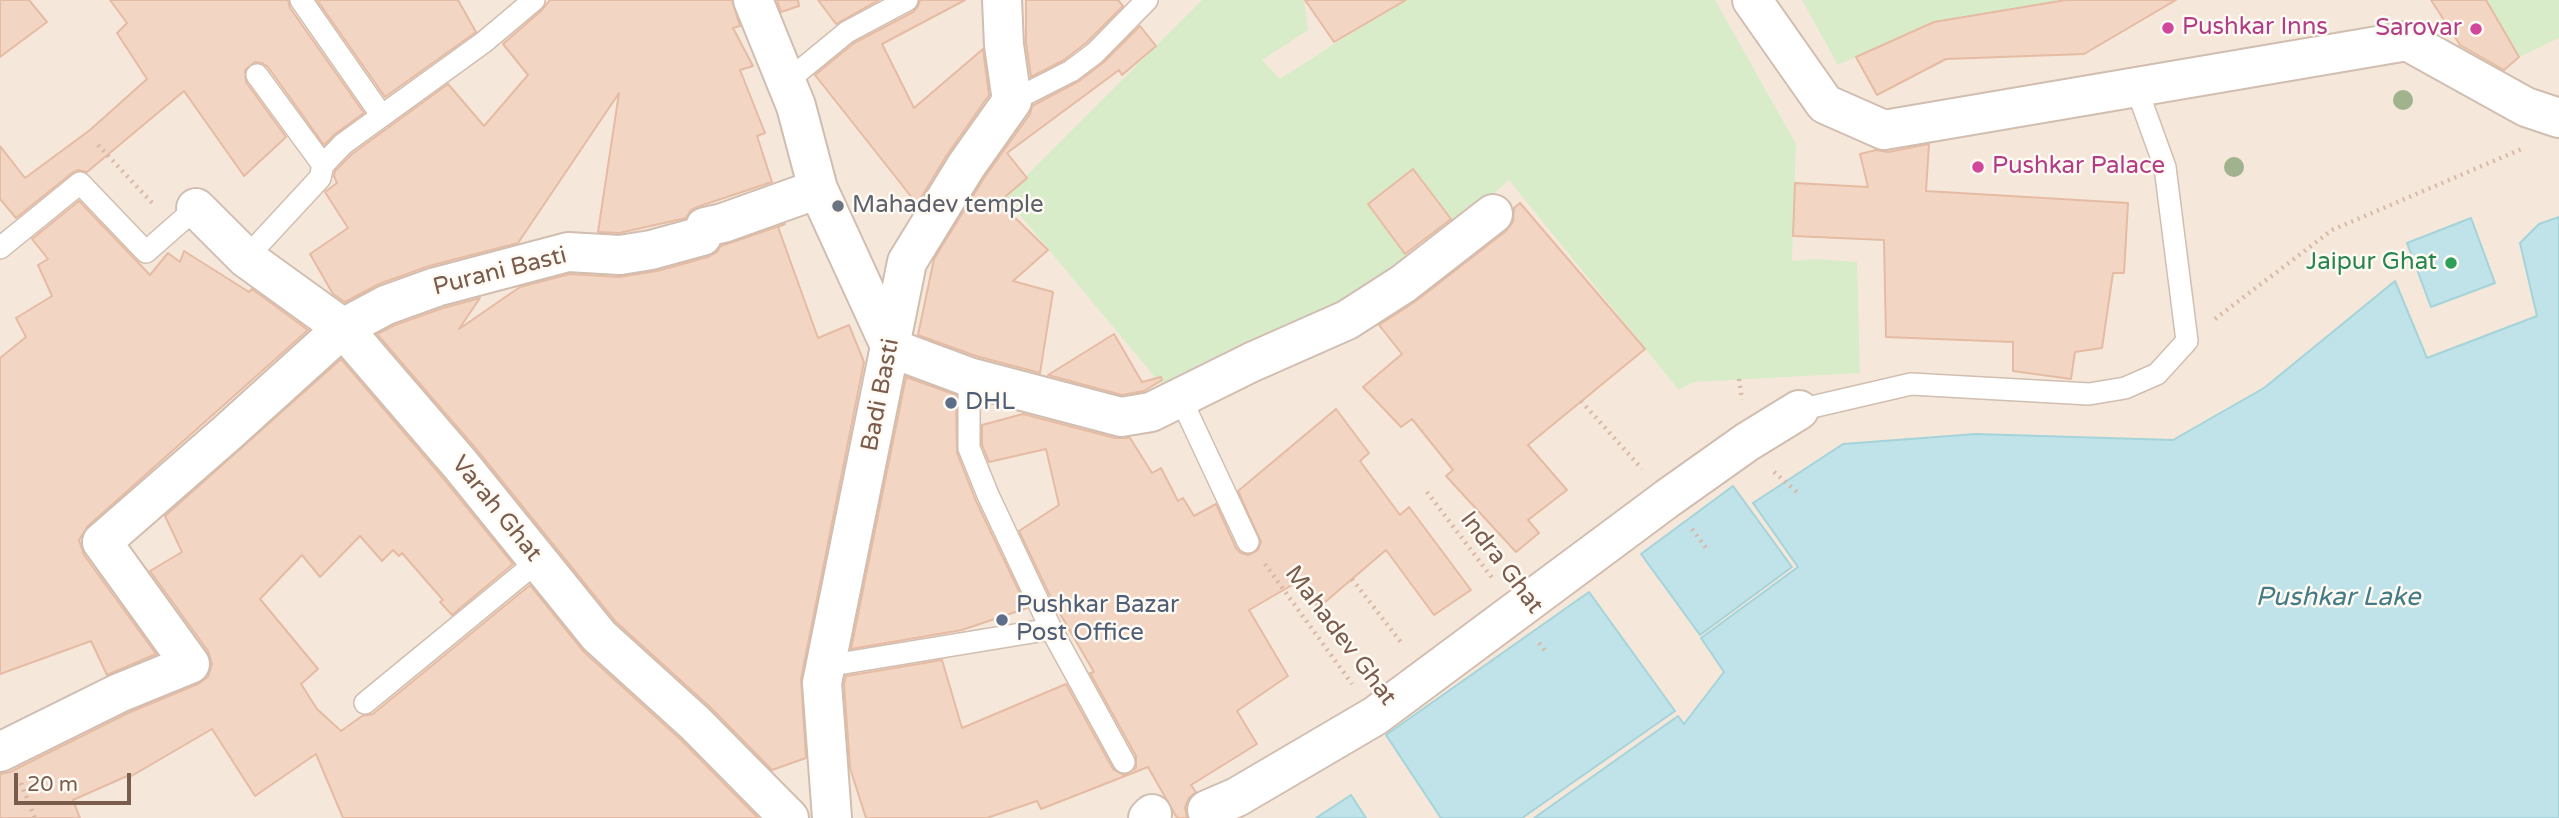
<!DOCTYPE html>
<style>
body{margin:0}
#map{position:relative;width:2559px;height:818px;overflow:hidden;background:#fdf6ec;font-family:"Varela Round",sans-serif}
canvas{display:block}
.scale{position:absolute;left:14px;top:773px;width:117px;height:32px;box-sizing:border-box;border:4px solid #7a5c4d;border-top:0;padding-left:9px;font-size:21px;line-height:24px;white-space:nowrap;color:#7a5c4d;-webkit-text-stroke:5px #fffaf3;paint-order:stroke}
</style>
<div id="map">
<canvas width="2559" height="818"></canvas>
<div class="scale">20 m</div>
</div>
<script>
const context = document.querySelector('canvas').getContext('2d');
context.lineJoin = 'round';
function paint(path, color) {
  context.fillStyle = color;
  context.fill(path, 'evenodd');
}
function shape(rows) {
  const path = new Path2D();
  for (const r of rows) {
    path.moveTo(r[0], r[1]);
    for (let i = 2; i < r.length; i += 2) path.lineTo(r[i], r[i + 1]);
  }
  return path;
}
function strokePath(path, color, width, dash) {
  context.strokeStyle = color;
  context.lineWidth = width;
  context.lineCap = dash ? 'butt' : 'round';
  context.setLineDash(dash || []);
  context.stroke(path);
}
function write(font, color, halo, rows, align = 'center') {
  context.font = font + ' "Varela Round",sans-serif';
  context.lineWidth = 5;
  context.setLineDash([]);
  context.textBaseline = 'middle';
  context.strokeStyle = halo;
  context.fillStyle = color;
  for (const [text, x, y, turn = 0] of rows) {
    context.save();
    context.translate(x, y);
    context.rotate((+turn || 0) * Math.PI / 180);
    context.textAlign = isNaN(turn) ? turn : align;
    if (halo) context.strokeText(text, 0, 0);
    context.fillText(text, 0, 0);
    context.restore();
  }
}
const residential = shape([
 [0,0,2559,0,2559,818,0,818]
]);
const green = shape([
 [1202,0,1304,0,1308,30,1262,60,1280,79,1371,20,1361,0,1715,0,1796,144,1792,261,1817,259,1857,262,1860,373,1693,382,1679,390,1509,180,1456,226,1413,169,1368,204,1410,260,1350,299,1164,388,1005,197],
 [1802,0,2066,0,1934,22,1838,65],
 [2486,0,2559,0,2559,38,2519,57]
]);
const water = shape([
 [2559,217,2559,818,1534,818,1678,716,1684,724,1724,672,1701,638,1798,567,1753,503,1843,444,1976,434,2173,440,2264,388,2395,281,2427,358,2537,316,2520,243,2539,224,2559,217],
 [2471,218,2495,283,2431,307,2407,243,2471,218],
 [1733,486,1792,567,1700,635,1641,554,1733,486],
 [1589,592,1675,711,1522,818,1441,818,1386,735,1589,592],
 [1351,795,1366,818,1316,818,1351,795]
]);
const building = shape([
 [0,0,29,0,47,22,0,57,0,0],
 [110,0,288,0,290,8,364,113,335,134,324,145,268,67,262,63,255,62,245,70,246,82,286,137,244,176,184,91,87,172,78,170,72,173,16,218,0,199,0,146,25,178,90,130,147,79,117,33,127,23,110,0],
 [317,0,458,0,476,32,385,97,317,0],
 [550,0,732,0,740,26,733,28,753,66,740,70,765,133,757,136,772,182,700,206,691,210,686,218,619,233,598,232,619,93,518,243,429,266,379,284,345,302,333,294,310,254,348,228,325,192,337,183,334,176,335,171,352,154,448,84,484,126,528,75,503,44,542,10,550,0],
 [777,0,798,0,799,6,781,12,777,0],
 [818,0,879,0,836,24,818,0],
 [920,0,965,0,882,44,914,108,983,49,989,95,947,155,917,204,815,75,854,43,913,12,918,6,920,0],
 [1026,0,1118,0,1123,6,1086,43,1064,60,1031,77,1026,43,1026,0],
 [1305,0,1406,0,1334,42,1305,0],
 [2066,0,2176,0,2084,54,1946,59,1877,95,1856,57,1934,22,2066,0],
 [2431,0,2486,0,2519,57,2504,70,2460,45,2431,0],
 [1140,26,1156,46,1122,75,1119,70,1007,153,1027,178,999,202,1048,250,1013,281,1053,292,1040,373,976,356,918,335,934,259,984,178,1030,114,1032,106,1079,81,1104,62,1140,26],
 [1929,144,1926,191,2128,203,2124,273,2113,273,2102,348,2075,352,2071,379,2013,371,2013,342,1886,337,1884,240,1793,236,1795,183,1868,187,1860,154,1876,150,1888,152,1929,144],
 [1413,169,1451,219,1405,254,1368,204,1413,169],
 [79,201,150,275,168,253,180,262,184,251,249,292,252,289,308,330,88,526,79,540,84,555,156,654,107,675,91,641,0,674,0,358,26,337,16,318,52,296,38,265,48,259,32,239,79,201],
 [1520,203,1645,349,1528,445,1567,490,1528,520,1539,533,1516,552,1446,476,1453,470,1412,419,1401,427,1363,387,1402,354,1379,325,1416,301,1506,231,1513,222,1514,208,1520,203],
 [785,224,778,227,818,338,849,325,864,362,801,679,806,758,772,770,710,707,615,621,477,450,377,334,395,325,443,308,480,298,459,329,520,287,570,274,619,277,657,271,708,257,717,252,721,246,785,224],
 [1114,334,1142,382,1161,377,1162,380,1144,391,1122,395,1048,375,1114,334],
 [341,359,443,478,513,564,452,615,440,602,443,600,402,553,399,556,393,550,382,561,360,536,320,577,302,555,260,599,318,669,301,684,317,709,341,731,362,716,373,714,530,585,584,652,680,739,758,818,343,818,316,754,255,796,212,729,128,778,127,776,73,800,80,818,0,818,0,774,10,772,128,713,198,684,208,677,212,664,208,651,150,571,182,552,165,516,341,359],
 [906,377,956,395,957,453,976,501,1027,608,962,630,851,649,906,377],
 [1336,409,1369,453,1360,461,1400,515,1409,507,1471,590,1434,615,1386,550,1318,608,1299,581,1249,610,1288,676,1237,711,1257,744,1191,785,1196,792,1189,798,1185,807,1187,818,1177,818,1148,767,1041,809,1037,801,987,818,866,818,850,768,844,684,846,676,942,660,962,728,1066,684,1113,769,1124,775,1136,768,1136,756,1090,673,1094,672,1052,600,1019,531,1059,505,1046,449,989,462,982,445,982,425,1023,414,1115,438,1130,438,1152,473,1161,468,1178,501,1183,498,1194,516,1216,504,1236,548,1241,553,1248,555,1258,550,1261,542,1238,491,1336,409]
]);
const path = shape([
 [98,145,155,206],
 [2215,319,2332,230,2524,148],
 [1739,379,1742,400],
 [1581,401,1642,469],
 [1774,472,1797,492],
 [1427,492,1493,579],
 [1692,529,1706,548],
 [1265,564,1352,684],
 [1352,579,1403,645],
 [1539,643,1547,654],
 [21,783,35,818]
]);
const lane = shape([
 [301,0,382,116],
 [257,75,323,165],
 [786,82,847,32,907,0],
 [1012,101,1071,71,1095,53,1147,0],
 [0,248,80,183,146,252,196,208],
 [246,258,320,178,323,165,343,144,484,42,534,0],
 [969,377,969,448,988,495,1051,629,1124,762],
 [1180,397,1248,542],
 [1799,410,1911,384,2089,394,2125,388,2157,374,2187,341,2165,167,2136,87],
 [826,666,1051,629],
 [365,703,538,561]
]);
const street = shape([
 [753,0,796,106,818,189,891,348,969,377,1121,417,1151,412,1252,362,1347,320,1403,284,1493,214],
 [1752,0,1825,104,1884,130,2407,41,2526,107,2559,118],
 [196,208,246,258,343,328,460,464,599,636,695,723,789,818],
 [0,752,119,693,190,664,102,542,227,433,343,328,386,305,436,287,568,252,620,255,651,250,702,236,705,227,723,223,818,189],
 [1207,810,1237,797,1375,716,1668,498,1747,442,1799,410],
 [832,818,822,683,907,262,966,166,1012,101,1004,45,1002,0],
 [1148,818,1152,814]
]);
const trees = [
 [2403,100],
 [2234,167]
];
const markers = [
 [2168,28,7,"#d1479c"],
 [2476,29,7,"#d1479c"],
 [1978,167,7,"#d1479c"],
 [838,206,7,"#6b7280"],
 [2451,263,7,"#2e9e5b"],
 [951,403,7,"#5c6f8a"],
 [1002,620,7,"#5c6f8a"]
];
const hotelNames = [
 ["Pushkar Inns",2182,28],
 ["Sarovar",2462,29,"right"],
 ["Pushkar Palace",1992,167]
];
const worshipNames = [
 ["Mahadev temple",852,206]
];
const leisureNames = [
 ["Jaipur Ghat",2437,263]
];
const streetNames = [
 ["Purani Basti",500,272,-14],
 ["Badi Basti",881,395,-79],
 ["Varah Ghat",496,509,51],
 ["Indra Ghat",1501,563,53],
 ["Mahadev Ghat",1340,636,53]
];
const serviceNames = [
 ["DHL",965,403],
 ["Pushkar Bazar",1016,606],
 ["Post Office",1016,634]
];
const waterNames = [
 ["Pushkar Lake",2338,598]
];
paint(residential, '#f5e8da');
paint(green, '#d8ecc9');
paint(water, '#bfe3e8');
strokePath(water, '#a5d3da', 2);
paint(building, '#f3d5c3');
strokePath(building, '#e6bba3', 2);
strokePath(lane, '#d1beb0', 24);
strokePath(street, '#d1beb0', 42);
strokePath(path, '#d9b8a5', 4.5, [2, 5]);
strokePath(lane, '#fff', 21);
strokePath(street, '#fff', 38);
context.fillStyle = '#a0b28e';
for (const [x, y] of trees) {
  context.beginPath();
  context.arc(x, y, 10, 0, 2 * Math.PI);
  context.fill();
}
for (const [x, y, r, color] of markers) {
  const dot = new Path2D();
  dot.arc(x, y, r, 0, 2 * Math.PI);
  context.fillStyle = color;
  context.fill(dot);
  strokePath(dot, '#fffaf3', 2.5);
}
write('24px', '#b23c85', '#fffaf3', hotelNames, 'left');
write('24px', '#5b616d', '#fffaf3', worshipNames, 'left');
write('24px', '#27864d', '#fffaf3', leisureNames, 'right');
write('24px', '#7a5c4d', '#fffaf3', streetNames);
write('24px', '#4e5e75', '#fffaf3', serviceNames, 'left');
write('italic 26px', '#437c86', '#fffaf3', waterNames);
</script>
